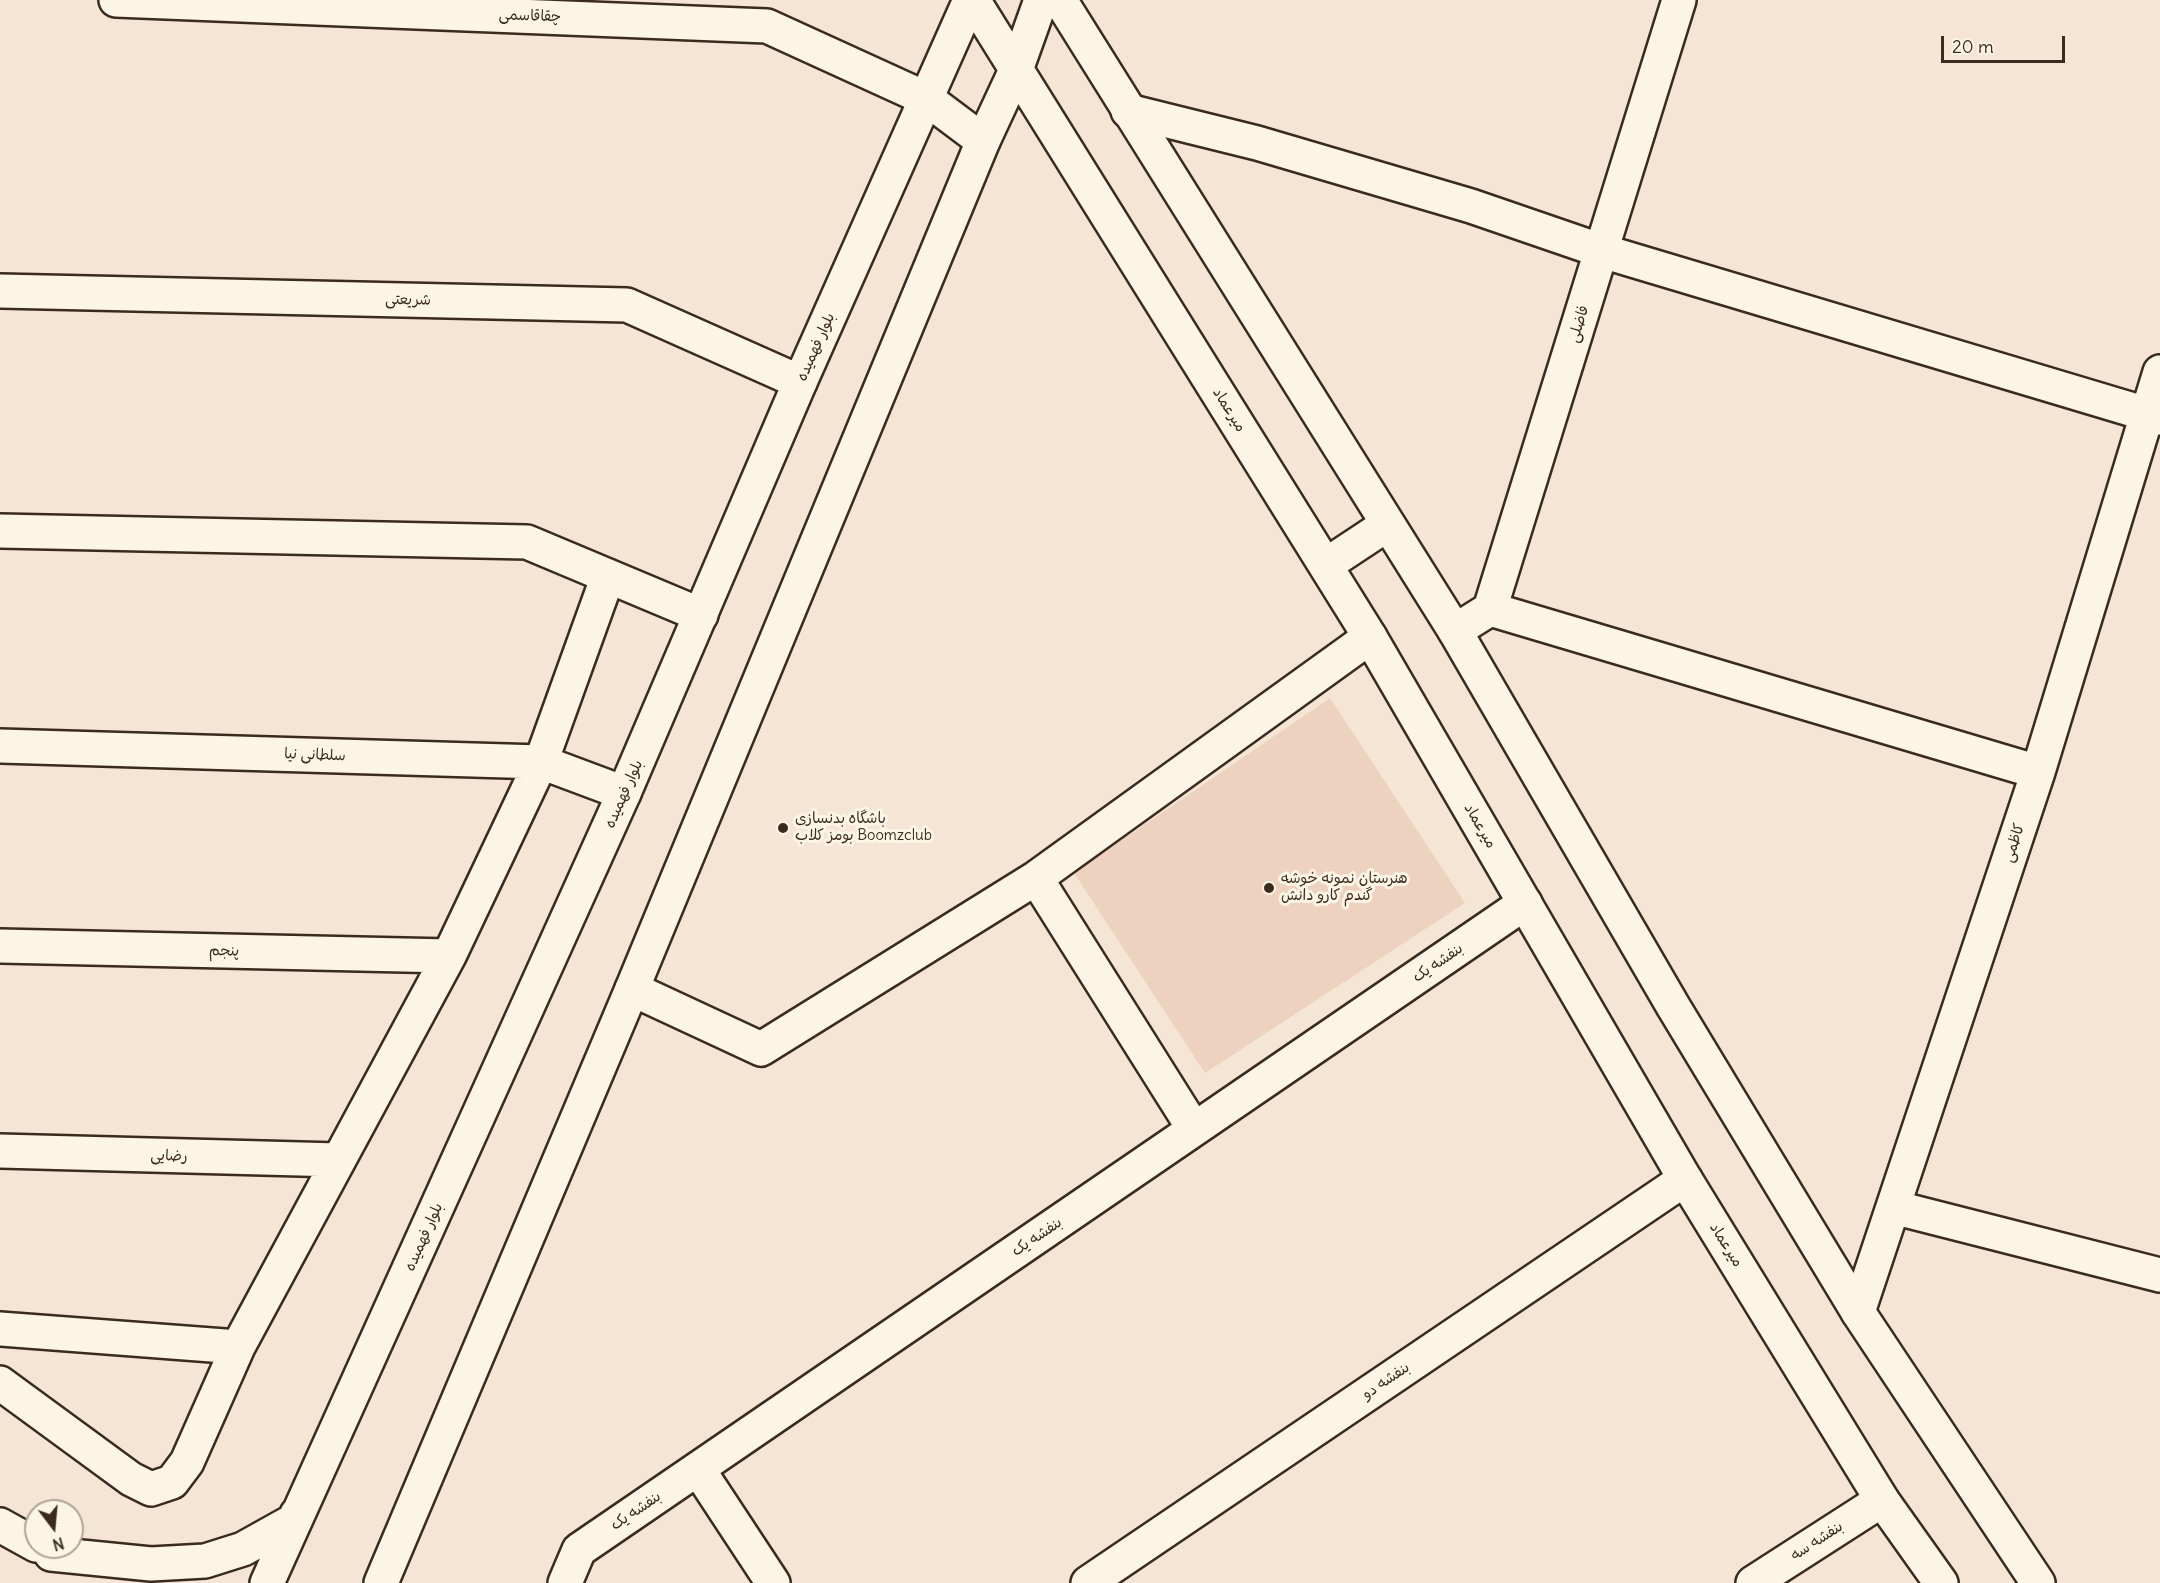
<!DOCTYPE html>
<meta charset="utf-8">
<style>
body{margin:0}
#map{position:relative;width:2160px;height:1583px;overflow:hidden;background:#f5e5d4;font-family:Delius,sans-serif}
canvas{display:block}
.north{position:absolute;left:24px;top:1499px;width:60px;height:60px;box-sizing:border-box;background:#fcf5e5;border:2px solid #afa495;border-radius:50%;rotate:164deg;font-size:16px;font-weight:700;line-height:24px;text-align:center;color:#3b2a1e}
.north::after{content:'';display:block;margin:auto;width:21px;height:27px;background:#3b2a1e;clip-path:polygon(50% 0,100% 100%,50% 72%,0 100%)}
.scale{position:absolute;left:1941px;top:36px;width:124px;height:27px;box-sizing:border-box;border:3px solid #3b2a1e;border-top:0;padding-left:8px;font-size:18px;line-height:21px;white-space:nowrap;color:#3b2a1e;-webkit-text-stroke:4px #fcf5e5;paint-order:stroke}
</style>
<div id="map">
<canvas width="2160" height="1583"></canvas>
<div class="north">N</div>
<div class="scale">20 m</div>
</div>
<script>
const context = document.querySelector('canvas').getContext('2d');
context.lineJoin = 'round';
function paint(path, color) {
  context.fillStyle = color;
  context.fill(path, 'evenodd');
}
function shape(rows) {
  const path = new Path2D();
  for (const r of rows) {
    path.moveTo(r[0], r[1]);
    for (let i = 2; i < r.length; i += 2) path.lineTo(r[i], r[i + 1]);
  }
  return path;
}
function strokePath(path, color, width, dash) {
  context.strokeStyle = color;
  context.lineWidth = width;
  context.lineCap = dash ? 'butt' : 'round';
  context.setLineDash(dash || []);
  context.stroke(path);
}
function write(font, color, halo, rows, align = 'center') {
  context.font = font + ' Delius,"Playpen Sans Arabic",sans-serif';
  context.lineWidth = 6;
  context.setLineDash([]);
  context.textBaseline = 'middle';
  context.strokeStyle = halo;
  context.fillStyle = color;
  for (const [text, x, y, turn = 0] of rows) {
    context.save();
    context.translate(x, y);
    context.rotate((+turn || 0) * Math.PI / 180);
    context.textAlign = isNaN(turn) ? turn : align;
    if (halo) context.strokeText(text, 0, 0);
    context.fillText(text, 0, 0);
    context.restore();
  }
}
const built = shape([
 [1330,698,1465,903,1205,1073,1074,873]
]);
const minor = shape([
 [116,0,767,26,927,99,983,141],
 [1128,111,1257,143,1471,206,1602,251,2160,418],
 [0,291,627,305,800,382],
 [0,531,527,542,701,615],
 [1490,609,2038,772],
 [1455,631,1490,609,1679,0],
 [0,746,541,762,624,793],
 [0,946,449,956],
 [632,989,761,1049,1036,878],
 [1194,1129,1036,878,1370,637],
 [0,1151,338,1160],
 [1893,1207,2160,1275],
 [1858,1312,2038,772,2160,372],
 [0,1329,238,1347],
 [0,1383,131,1479,151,1489,172,1482,187,1462,238,1347,449,956,541,762,608,576],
 [698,1469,773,1583],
 [565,1583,579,1550,1525,903],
 [1088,1583,1685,1179],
 [1753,1583,1882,1500]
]);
const tertiary = shape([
 [973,0,1370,637,1685,1179,1882,1500,1941,1583],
 [1060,0,1455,631,1673,1006,1858,1312,2038,1583],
 [1326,565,1388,524],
 [0,1525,36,1545],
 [51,1554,151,1564,205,1561,243,1549,295,1520,297,1514],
 [267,1583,624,793,800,382,970,0],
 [381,1583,632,989,983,141,1016,70,1041,0]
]);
const markers = [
 [783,828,6,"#3b2a1e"],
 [1269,888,6,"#3b2a1e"]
];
const streetNames = [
 ["چقاقاسمی",530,16,2],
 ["شریعتی",408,300,1],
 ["فاضلی",1579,324,-73],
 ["بلوار فهمیده",816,347,-66],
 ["میرعماد",1229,410,58],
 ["سلطانی نیا",315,755,2],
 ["بلوار فهمیده",624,794,-66],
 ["میرعماد",1480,826,60],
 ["کاظمی",2014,843,-72],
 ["پنجم",224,951,1],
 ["بنفشه یک",1438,963,-34],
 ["رضایی",169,1156,2],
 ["بلوار فهمیده",424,1237,-66],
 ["بنفشه یک",1037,1237,-34],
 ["میرعماد",1726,1245,58],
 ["بنفشه دو",1386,1381,-34],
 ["بنفشه یک",636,1511,-34],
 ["بنفشه سه",1817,1541,-33]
];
const poiNames = [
 ["باشگاه بدنسازی",795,819],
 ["بومز کلاب Boomzclub",795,836],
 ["هنرستان نمونه خوشه",1281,879],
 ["گندم کارو دانش",1281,896]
];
paint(built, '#edd2c0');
strokePath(minor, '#3b2a1e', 38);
strokePath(tertiary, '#3b2a1e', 38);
strokePath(minor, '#fcf5e5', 33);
strokePath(tertiary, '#fcf5e5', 33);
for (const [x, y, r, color] of markers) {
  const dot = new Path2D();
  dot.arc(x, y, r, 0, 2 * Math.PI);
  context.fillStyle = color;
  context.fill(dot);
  strokePath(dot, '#fcf5e5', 2);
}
write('15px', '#3b2a1e', '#fcf5e5', streetNames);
write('15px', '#3b2a1e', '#fcf5e5', poiNames, 'left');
</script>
